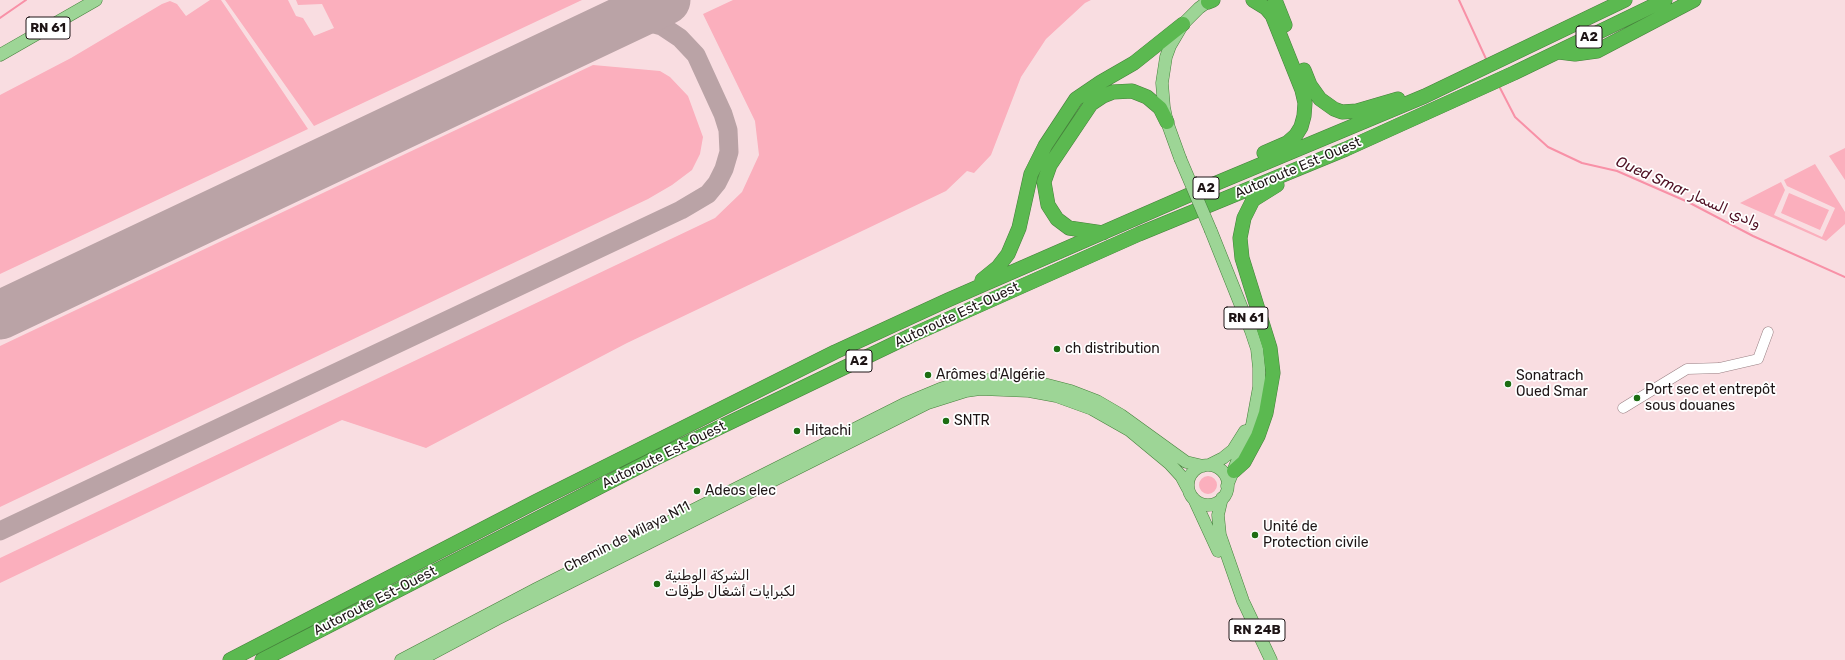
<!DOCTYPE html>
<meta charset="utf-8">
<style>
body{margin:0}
canvas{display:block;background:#f9dde1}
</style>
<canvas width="1845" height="660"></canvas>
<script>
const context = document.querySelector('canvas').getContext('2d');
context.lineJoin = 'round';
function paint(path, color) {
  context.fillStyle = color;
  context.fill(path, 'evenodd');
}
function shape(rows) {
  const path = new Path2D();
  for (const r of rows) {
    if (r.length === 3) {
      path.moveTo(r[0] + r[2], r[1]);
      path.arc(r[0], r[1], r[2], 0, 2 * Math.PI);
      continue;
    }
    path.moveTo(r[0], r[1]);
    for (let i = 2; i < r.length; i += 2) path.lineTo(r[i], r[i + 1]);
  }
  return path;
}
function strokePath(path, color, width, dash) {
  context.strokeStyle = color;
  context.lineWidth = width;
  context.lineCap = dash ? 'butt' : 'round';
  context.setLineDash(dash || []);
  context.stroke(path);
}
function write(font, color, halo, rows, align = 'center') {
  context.font = font + ' Rubik,"Noto Naskh Arabic",sans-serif';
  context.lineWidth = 3.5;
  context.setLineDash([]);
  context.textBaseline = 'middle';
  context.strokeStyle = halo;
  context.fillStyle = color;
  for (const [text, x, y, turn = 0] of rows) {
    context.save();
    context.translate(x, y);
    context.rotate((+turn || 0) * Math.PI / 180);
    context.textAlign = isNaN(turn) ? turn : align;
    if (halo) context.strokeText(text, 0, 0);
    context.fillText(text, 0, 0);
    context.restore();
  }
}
const green = shape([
 [210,0,221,0,308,129,0,274,0,95,71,58,162,4,170,1,177,4,186,16],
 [225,0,288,0,296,16,303,18,314,36,334,28,322,4,298,5,296,0,582,0,314,126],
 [733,0,1091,0,1085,3,1046,39,1021,77,991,155,974,173,967,171,946,191,627,343,426,448,342,420,0,583,0,558,715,218,742,192,759,155,755,121,703,14],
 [593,65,660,71,670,77,688,96,703,137,700,154,692,170,672,185,648,199,0,507,0,346],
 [1845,148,1845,180,1829,156],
 [1815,164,1845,212,1845,224,1826,241,1740,203,1781,182,1785,190,1774,215,1822,237,1835,208,1787,186,1784,180],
 [1789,193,1829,210,1820,230,1781,213],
 [1208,485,9]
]);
const stream = shape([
 [1459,0,1487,61],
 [0,18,26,0],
 [1499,86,1515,117,1548,147,1582,163,1617,171,1688,202,1753,236,1845,277]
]);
const taxiway = shape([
 [0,531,681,210,708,194,717,183,724,169,729,152,728,130,723,114,696,55,680,38,662,26,647,22,631,22,611,26]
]);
const runway = shape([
 [0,315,666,0]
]);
const minor = shape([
 [1623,408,1687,369,1719,368,1758,359,1768,332]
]);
const major = shape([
 [0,55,96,0],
 [1180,158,1167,122,1164,107,1162,83,1166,57,1170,46,1183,24,1199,8,1210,0],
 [1211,231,1251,331,1257,349,1259,368,1259,387,1252,425,1227,486],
 [1209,465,1223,458,1233,450,1245,431],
 [1208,485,20],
 [1222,498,1218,515,1220,535,1243,601,1271,660],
 [1194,499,1218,551],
 [401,660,536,589,904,404,940,389,962,382,979,380,1010,380,1044,384,1071,391,1097,401,1121,415,1186,462,1203,466],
 [420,660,497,619,928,403,966,391,980,389,1029,391,1056,396,1092,409,1129,430,1170,464,1181,476,1188,489]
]);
const highway = shape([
 [1253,0,1266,8,1272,15,1302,90,1305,103,1304,116,1301,127,1296,135,1287,143,1264,153],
 [1275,0,1285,25],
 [1208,2,1213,0],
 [1559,52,1575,54,1597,51,1694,0],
 [1304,70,1310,85,1320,99,1334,109,1342,112,1357,111,1398,99],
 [1103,233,1069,228,1057,219,1048,205,1044,182,1050,165,1091,104,1103,96,1113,92,1132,91,1147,97,1160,108,1167,122],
 [982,280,998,267,1008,254,1019,228,1031,174,1045,146,1076,99,1101,82,1134,63,1183,24],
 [1234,471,1244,462,1258,436,1266,413,1273,373,1270,348,1242,258,1240,238,1244,218,1253,200,1277,185],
 [230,660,537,501,835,352,948,300,1212,185,1425,96,1625,0],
 [262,660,656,458,910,336,1139,234,1346,149,1514,73,1665,0]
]);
const majorBridge = shape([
 [1180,158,1211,231]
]);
const markers = [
 [1057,349,4,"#1c6d12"],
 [928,375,4,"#1c6d12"],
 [1508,384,4,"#1c6d12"],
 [1637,398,4,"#1c6d12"],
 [946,421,4,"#1c6d12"],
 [797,431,4,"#1c6d12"],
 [697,491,4,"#1c6d12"],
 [1255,535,4,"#1c6d12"],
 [657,584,4,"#1c6d12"]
];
const shields = [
 [48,28,44],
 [1589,37,26],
 [1206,188,26],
 [1246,318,44],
 [859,361,26],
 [1257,630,56]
];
const shieldNames = [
 ["RN 61",48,28],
 ["A2",1589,37],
 ["A2",1206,188],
 ["RN 61",1246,318],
 ["A2",859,361],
 ["RN 24B",1257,630]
];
const streetNames = [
 ["Autoroute Est-Ouest",1298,168,-23],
 ["Autoroute Est-Ouest",957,315,-25],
 ["Autoroute Est-Ouest",664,455,-26],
 ["Chemin de Wilaya N11",627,537,-27],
 ["Autoroute Est-Ouest",375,601,-27]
];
const poiNames = [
 ["ch distribution",1065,349],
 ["Arômes d'Algérie",936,375],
 ["Sonatrach",1516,376],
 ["Oued Smar",1516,392],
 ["Port sec et entrepôt",1645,390],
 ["sous douanes",1645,406],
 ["SNTR",954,421],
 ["Hitachi",805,431],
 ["Adeos elec",705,491],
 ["Unité de",1263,527],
 ["Protection civile",1263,543],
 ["الشركة الوطنية",665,576],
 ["لكبرايات أشغال طرقات",665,592]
];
const waterNames = [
 ["Oued Smar وادي السمار",1688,193,24]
];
paint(green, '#fbafbd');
strokePath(stream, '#f891a7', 2);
strokePath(taxiway, '#baa3a6', 19);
strokePath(runway, '#baa3a6', 49);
strokePath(minor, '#998084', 11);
strokePath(major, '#46803c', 13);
strokePath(highway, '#46803c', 15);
strokePath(minor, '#fff', 10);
strokePath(major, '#9dd596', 12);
strokePath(highway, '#5bb950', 14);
strokePath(majorBridge, '#46803c', 13, []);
strokePath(majorBridge, '#9dd596', 12);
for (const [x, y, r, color] of markers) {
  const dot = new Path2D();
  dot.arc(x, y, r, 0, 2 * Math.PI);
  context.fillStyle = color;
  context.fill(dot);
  strokePath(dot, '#fff', 1.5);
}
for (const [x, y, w] of shields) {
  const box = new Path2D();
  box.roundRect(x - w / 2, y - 11, w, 22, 3);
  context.fillStyle = '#fff';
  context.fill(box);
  strokePath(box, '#1e1516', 1);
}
write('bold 13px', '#1e1516', null, shieldNames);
write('14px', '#1e1516', '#fff', streetNames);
write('14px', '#1e1516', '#fff', poiNames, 'left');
write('italic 15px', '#4f1023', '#fff', waterNames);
</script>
